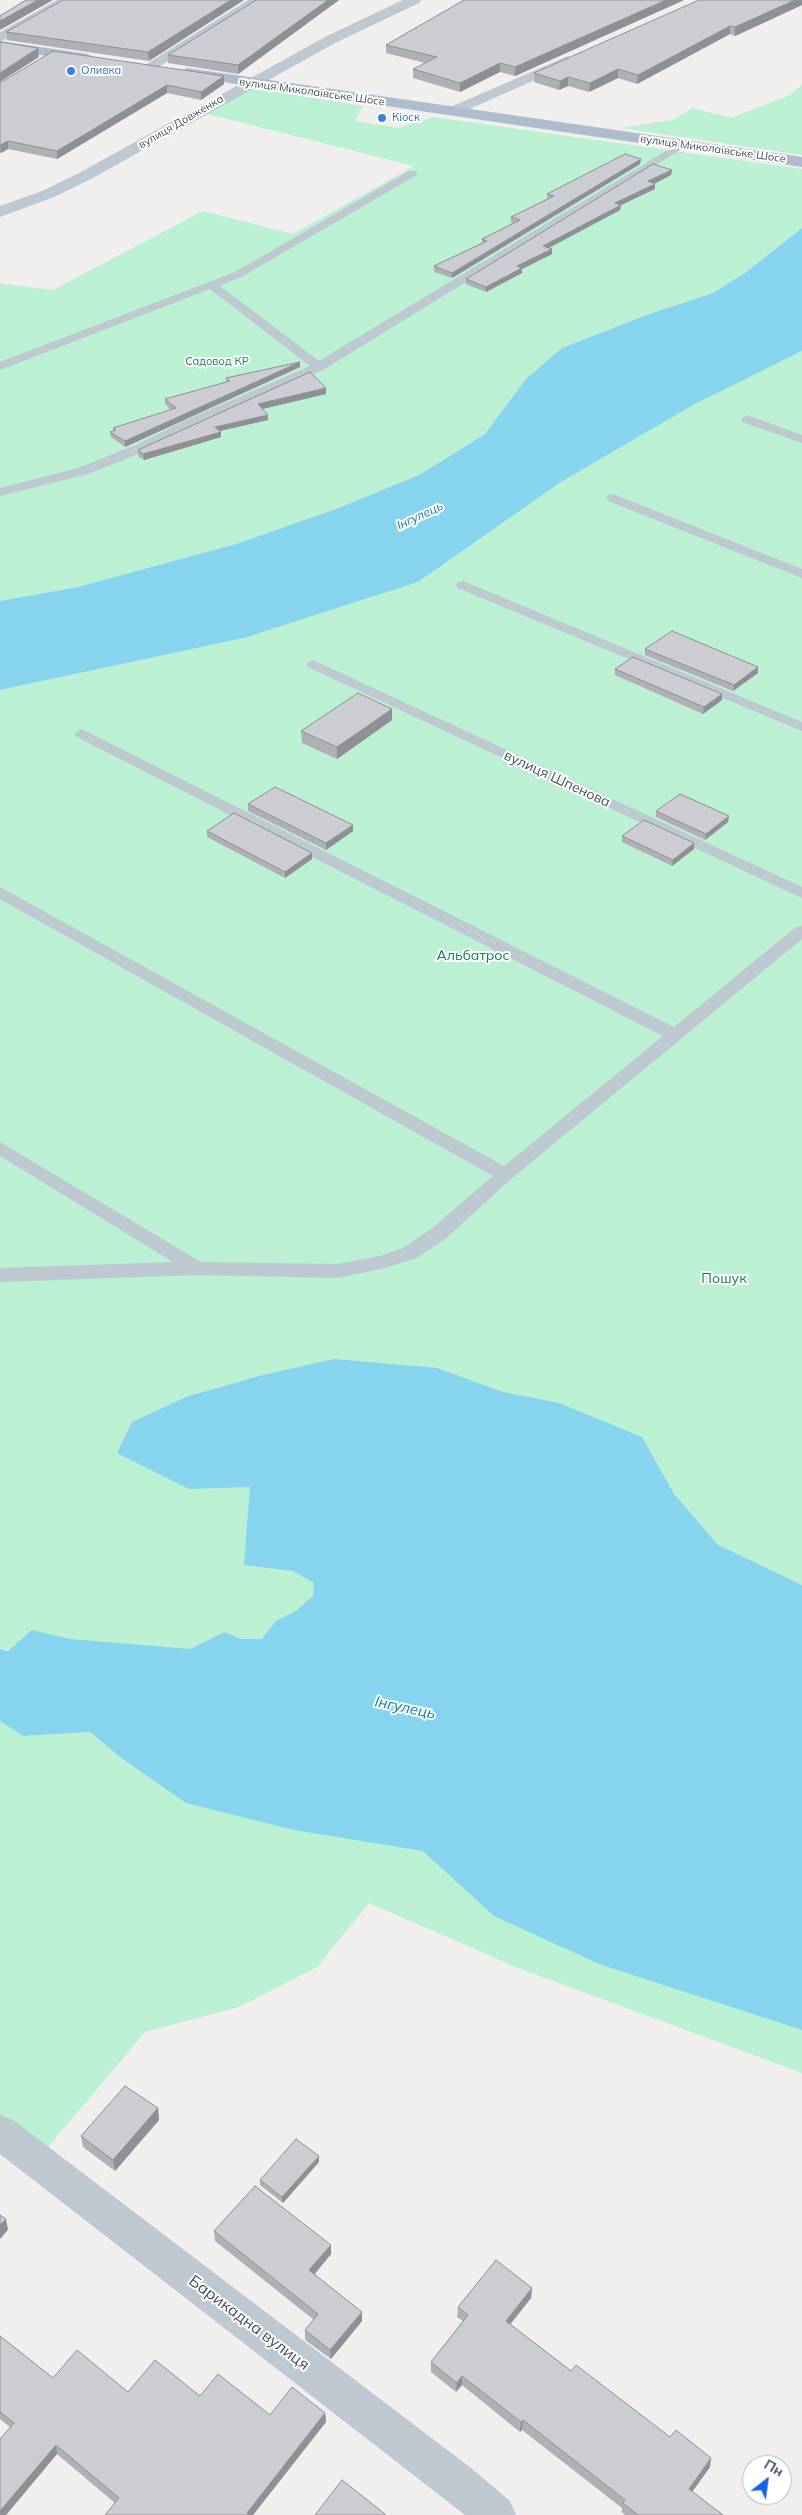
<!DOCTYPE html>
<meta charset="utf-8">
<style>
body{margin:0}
#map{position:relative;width:802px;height:2515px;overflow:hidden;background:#f1eeee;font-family:Mulish,sans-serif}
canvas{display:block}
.north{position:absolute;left:742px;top:2455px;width:50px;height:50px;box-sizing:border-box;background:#fff;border:1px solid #b5b9be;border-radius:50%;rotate:30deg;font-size:14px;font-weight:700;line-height:20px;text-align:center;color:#46515d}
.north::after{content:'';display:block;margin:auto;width:18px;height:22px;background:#1365e7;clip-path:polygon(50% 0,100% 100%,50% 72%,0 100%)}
</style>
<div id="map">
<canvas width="802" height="2515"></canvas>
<div class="north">Пн</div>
</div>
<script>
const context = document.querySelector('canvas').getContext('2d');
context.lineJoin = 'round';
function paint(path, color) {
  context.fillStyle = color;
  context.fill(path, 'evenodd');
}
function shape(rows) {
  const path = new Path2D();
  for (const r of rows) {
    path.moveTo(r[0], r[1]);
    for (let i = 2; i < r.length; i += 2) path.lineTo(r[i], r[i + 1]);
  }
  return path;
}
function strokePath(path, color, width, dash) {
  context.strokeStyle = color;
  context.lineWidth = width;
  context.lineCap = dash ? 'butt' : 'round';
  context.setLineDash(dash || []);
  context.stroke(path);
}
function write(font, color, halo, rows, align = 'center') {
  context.font = font + ' Mulish,sans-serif';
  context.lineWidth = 4;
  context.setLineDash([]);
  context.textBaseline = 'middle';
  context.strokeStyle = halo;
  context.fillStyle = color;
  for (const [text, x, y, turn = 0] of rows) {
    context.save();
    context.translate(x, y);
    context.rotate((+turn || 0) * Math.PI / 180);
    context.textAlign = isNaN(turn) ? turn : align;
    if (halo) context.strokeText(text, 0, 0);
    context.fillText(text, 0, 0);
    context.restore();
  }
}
const green = shape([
 [802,85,802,155,621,128,673,120,692,108,731,118,790,95],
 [252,88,363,106,355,121,398,128,433,117,802,169,802,228,745,273,713,293,646,315,562,348,526,379,485,434,419,475,336,509,236,544,78,587,0,601,0,283,53,290,203,211,293,234,414,166,207,114],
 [802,351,802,1585,790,1579,259,1474,327,1561,336,1626,151,1660,0,1649,0,690,244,638,418,582,561,482,693,405],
 [0,1721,23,1736,90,1732,120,1757,156,1728,802,2004,802,2073,518,1968,369,1903,317,1967,239,2007,145,2032,37,2160,0,2132]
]);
const water = shape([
 [802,228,802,351,693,405,561,482,418,582,244,638,0,690,0,601,78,587,236,544,336,509,419,475,485,434,526,379,562,348,646,315,713,293,745,273],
 [334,1359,437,1368,503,1392,559,1403,642,1437,674,1494,718,1545,802,1585,802,2030,599,1964,494,1916,423,1851,294,1830,186,1803,120,1757,90,1732,23,1736,0,1721,0,1649,8,1651,32,1630,70,1639,191,1649,224,1632,241,1639,262,1639,276,1621,296,1611,313,1596,314,1583,293,1571,244,1565,250,1487,189,1489,117,1453,132,1422,186,1397,263,1375]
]);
const lane = shape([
 [681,142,686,145,685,147,323,370,194,427,148,450,88,474,0,496,0,488,78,468,138,444,184,421,310,366,210,289,0,370,0,362,235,272,409,171,417,171,417,175,243,276,220,286,319,361,681,142],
 [747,415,802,435,802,443,742,422,741,419,747,415],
 [613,494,802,569,802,578,608,501,606,498,608,495,613,494],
 [463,581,802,722,802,731,458,588,456,585,458,582,463,581],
 [313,660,802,887,802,898,308,667,306,664,313,660],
 [82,729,674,1027,796,927,802,926,802,939,511,1179,445,1239,417,1258,381,1269,337,1278,197,1275,0,1282,0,1268,173,1262,0,1156,0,1142,201,1262,337,1264,380,1256,403,1248,431,1229,493,1176,0,899,0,887,504,1166,663,1036,77,737,74,734,82,729]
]);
const street = shape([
 [57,0,75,0,0,42,0,32,57,0],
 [248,0,265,0,154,70,149,71,142,67,248,0],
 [403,0,421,0,419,3,335,43,91,179,54,197,0,217,0,206,42,191,79,173,325,37,403,0],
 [568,56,575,60,573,63,456,115,446,115,443,112,446,109,568,56],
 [0,2115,13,2120,471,2468,510,2501,516,2515,465,2515,0,2154,0,2115]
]);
const primary = shape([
 [0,41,88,54,95,58,88,62,0,49,0,41],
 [187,68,802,157,802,167,182,76,179,73,187,68]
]);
const wall = shape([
 [244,0,149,61,7,40,6,32],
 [256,0,339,0,238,74,168,63,168,55],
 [464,0,684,0,515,76,500,72,460,92,413,78,413,69,425,63,386,53,386,45],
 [802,0,802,5,735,36,730,34,637,84,618,78,589,92,568,86,559,90,534,82,534,73],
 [224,76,224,84,201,100,167,93,57,159,8,149,1,153,0,153,0,84],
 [641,159,640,164,452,278,434,272,434,266,482,243,482,239,514,223,511,222,511,217,547,199,547,194],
 [672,170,671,175,654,184,655,189,621,205,620,210,549,248,552,254,522,269,522,273,486,292,466,284,466,279],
 [300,362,300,367,125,447,111,437,110,432,113,431,113,428,171,410,165,404,165,399,226,382,226,378],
 [310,372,326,394,262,409,268,415,268,420,220,431,221,437,144,460,138,456,138,450],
 [645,649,758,667,758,673,733,691,645,655],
 [615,669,722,700,703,714,615,675],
 [392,720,337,759,302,743,301,731],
 [248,804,353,831,326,850,248,811],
 [656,811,728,822,705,840,656,817],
 [207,831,312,853,312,859,285,878,207,837],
 [622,836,694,843,694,849,672,866,622,842],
 [158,2108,159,2120,115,2171,83,2147,81,2136],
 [319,2162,283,2203,260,2185,260,2180],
 [214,2231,331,2254,315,2274,362,2321,331,2359,305,2340,305,2330,314,2320,215,2241],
 [532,2288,531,2298,510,2324,571,2371,710,2467,692,2492,723,2515,625,2515,622,2512,622,2508,522,2430,520,2432,462,2385,456,2392,431,2372,431,2362,463,2321,457,2317,458,2307],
 [0,2336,53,2378,128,2392,200,2396,270,2415,325,2413,326,2422,253,2515,105,2515,115,2503,57,2454,6,2515,0,2515,10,2427,0,2419]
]);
const shadedWall = shape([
 [38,0,53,0,0,30,0,21],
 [231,0,244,0,149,61,148,52],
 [328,0,339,0,238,74,238,65],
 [666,0,684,0,515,76,515,67],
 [795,0,802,0,802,5,735,36,735,27],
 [730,26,730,34,637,84,638,75],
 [38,48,39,57,0,82,0,73],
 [500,63,500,72,460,92,460,83],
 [618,69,618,78,589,92,590,83],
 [224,76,224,84,201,100,201,92],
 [568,77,568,86,559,90,560,81],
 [167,85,167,93,57,159,57,151],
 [8,141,8,149,1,153,0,145],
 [641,159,640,164,452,278,452,273],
 [672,170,671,175,648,187,648,181],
 [655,184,655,189,621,205,620,210,543,251,543,246,615,203],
 [552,249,552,254,522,269,522,273,486,292,486,287,517,266],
 [300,362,300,367,125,447,125,441],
 [326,388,326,394,258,410,258,404],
 [268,415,268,420,215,432,215,427],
 [221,432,221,437,144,460,143,454],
 [758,667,758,673,733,691,734,685],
 [722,694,722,700,703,714,704,707],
 [392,709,392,720,337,759,337,747],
 [729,816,728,822,705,840,706,834],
 [353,825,353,831,326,850,326,843],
 [694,843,694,849,672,866,673,860],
 [312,853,312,859,285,878,285,872],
 [158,2108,159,2120,115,2171,113,2160],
 [319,2156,319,2162,283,2203,282,2197],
 [6,2219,8,2230,0,2239,0,2225],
 [331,2245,331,2254,310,2279,309,2270],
 [532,2288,531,2298,505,2331,506,2321],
 [362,2312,362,2321,331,2359,330,2350],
 [462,2376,462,2385,456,2392,457,2383],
 [325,2413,326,2422,253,2515,247,2515,247,2513],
 [523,2420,522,2430,520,2432,521,2422],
 [56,2445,57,2454,6,2515,0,2515,0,2511],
 [711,2458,710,2467,687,2499,689,2489]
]);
const building = shape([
 [26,0,38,0,0,21,0,16,26,0],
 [63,0,231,0,148,52,6,32,63,0],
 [256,0,328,0,238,65,168,55,256,0],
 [464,0,666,0,515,67,500,63,460,83,413,69,437,57,386,45,464,0],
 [699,0,795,0,735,27,730,26,638,75,618,69,590,83,568,77,560,81,534,73,699,0],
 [0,42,38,48,0,73,0,42],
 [53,51,224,76,201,92,167,85,57,151,8,141,0,145,0,83,53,51],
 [625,154,641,159,452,273,434,266,487,241,482,239,520,220,511,217,554,196,547,194,625,154],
 [653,164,672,170,648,181,655,184,615,203,621,205,543,246,552,249,517,266,522,268,486,287,466,279,653,164],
 [300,362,125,441,110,432,116,430,113,428,176,408,165,399,230,381,226,378,300,362],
 [310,372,326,388,258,404,268,415,215,427,221,432,143,454,138,450,310,372],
 [672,631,758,667,734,685,645,649,672,631],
 [633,657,722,694,704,707,615,669,633,657],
 [358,693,392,709,337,747,301,731,358,693],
 [275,787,353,825,326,843,248,804,275,787],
 [680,794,729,816,706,834,656,811,680,794],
 [234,813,312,853,285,872,207,831,234,813],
 [644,820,694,843,673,860,622,836,644,820],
 [125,2086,158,2108,113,2160,81,2136,125,2086],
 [296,2139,319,2156,282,2197,260,2180,296,2139],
 [255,2186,331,2245,309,2270,362,2312,330,2350,305,2330,318,2314,214,2231,255,2186],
 [0,2215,6,2219,0,2225,0,2215],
 [496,2260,532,2288,506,2321,571,2371,576,2365,670,2437,676,2430,711,2458,689,2489,723,2515,638,2515,623,2503,625,2500,523,2420,521,2422,462,2376,457,2383,431,2362,468,2315,458,2307,496,2260],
 [0,2336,53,2378,77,2350,128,2392,155,2360,200,2396,218,2374,270,2415,292,2387,325,2413,247,2513,250,2515,105,2515,119,2498,56,2445,0,2511,0,2439,14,2423,0,2412,0,2336],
 [342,2480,385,2514,385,2515,315,2515,342,2480]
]);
const markers = [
 [71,71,5,"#3f7fe0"],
 [382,118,5,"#3f7fe0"]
];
const farShopnames = [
 ["Оливка",81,71],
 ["Кіоск",392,118]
];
const farStreetnames = [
 ["вулиця Миколаївське Шосе",312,92,8],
 ["вулиця Довженка",181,122,-30],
 ["вулиця Миколаївське Шосе",713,149,8]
];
const farParknames = [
 ["Садовод КР",217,362]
];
const farWaternames = [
 ["Інгулець",420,516,-25]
];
const streetNames = [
 ["вулиця Шпенова",557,779,25]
];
const parkNames = [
 ["Альбатрос",473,956],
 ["Пошук",724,1279]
];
const waterNames = [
 ["Інгулець",405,1708,12]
];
const nearStreetnames = [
 ["Барикадна вулиця",249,2323,37]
];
paint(green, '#bbf0d2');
paint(water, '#87d4ef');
paint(lane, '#bec8d1');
paint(street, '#bec8d1');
paint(primary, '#adbcce');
paint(wall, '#afb0b5');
paint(shadedWall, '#8e9094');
paint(building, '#cbcdd3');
strokePath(building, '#8e9094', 1);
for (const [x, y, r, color] of markers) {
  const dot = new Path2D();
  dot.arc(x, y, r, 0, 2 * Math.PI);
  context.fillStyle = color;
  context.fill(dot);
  strokePath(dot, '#fff', 2);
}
write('11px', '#366cbe', '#fff', farShopnames, 'left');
write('11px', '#46515d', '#fff', farStreetnames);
write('11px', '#148150', '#fff', farParknames);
write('italic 12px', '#087da6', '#fff', farWaternames);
write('14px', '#46515d', '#fff', streetNames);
write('14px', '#148150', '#fff', parkNames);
write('italic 15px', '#087da6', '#fff', waterNames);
write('16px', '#46515d', '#fff', nearStreetnames);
</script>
